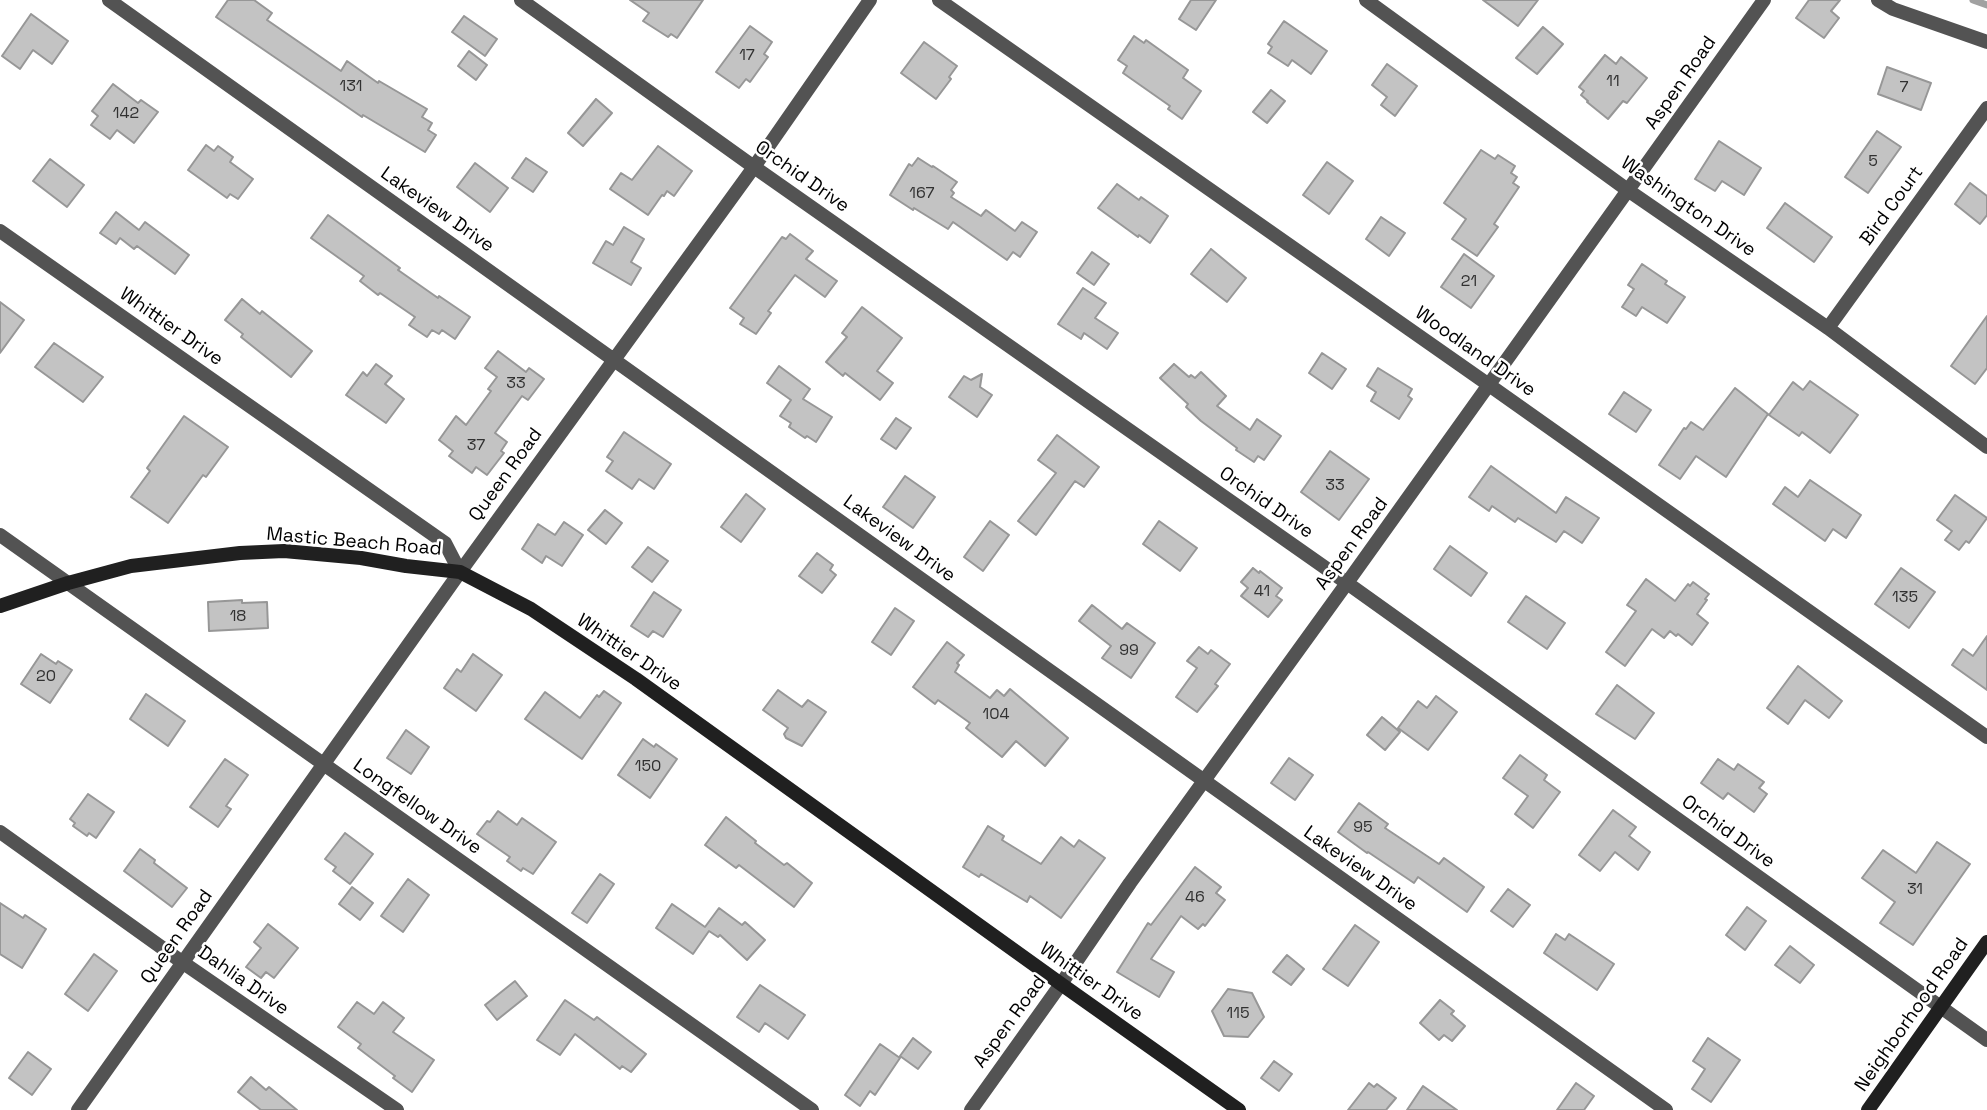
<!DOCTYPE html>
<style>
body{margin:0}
canvas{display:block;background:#fff}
</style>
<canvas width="1987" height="1110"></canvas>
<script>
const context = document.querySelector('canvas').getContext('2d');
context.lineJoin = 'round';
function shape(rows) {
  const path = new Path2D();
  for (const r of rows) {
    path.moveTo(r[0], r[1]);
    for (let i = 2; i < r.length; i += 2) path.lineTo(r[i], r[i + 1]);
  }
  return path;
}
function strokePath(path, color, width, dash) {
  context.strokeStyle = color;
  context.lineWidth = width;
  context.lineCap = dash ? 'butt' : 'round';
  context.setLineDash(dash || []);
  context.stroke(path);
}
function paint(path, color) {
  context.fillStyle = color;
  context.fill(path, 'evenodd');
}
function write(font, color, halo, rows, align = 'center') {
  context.font = font + ' "Space Grotesk",sans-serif';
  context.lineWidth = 5;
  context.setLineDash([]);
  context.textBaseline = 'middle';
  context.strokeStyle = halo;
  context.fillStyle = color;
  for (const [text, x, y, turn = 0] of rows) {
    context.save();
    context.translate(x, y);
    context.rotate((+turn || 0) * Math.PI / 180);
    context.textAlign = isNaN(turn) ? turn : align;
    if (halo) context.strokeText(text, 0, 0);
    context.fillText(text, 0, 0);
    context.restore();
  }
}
const stream = shape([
 [1973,0,1987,5]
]);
const building = shape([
 [228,0,254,0,272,13,267,20,341,71,347,61,378,83,379,81,427,109,422,117,432,123,428,130,436,135,425,152,363,115,362,117,216,17,228,0],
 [630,0,703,0,677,38,671,34,668,37,643,21,649,13,630,0],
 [1191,0,1216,0,1196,30,1179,19,1191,0],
 [1483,0,1538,0,1518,26,1483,0],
 [1809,0,1840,0,1831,11,1839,18,1824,38,1796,18,1809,0],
 [31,14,68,41,52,64,33,50,20,69,2,56,31,14],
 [464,16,497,39,485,56,452,32,464,16],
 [1284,21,1327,51,1311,74,1292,60,1288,66,1268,53,1272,47,1268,44,1284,21],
 [750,26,772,42,764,54,768,57,750,82,746,79,739,88,716,72,750,26],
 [1543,27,1563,44,1537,74,1516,58,1543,27],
 [1134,36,1144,43,1146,40,1188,70,1183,78,1201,91,1182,119,1168,109,1170,106,1123,73,1127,66,1118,60,1134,36],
 [924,42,957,66,949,77,951,79,936,99,901,73,924,42],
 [469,51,487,65,476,80,458,66,469,51],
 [1605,55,1616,64,1621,57,1647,78,1627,103,1623,101,1608,119,1587,102,1588,101,1581,95,1584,91,1579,87,1605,55],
 [1387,64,1417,86,1395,116,1381,105,1387,97,1372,85,1387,64],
 [1887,67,1931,83,1921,110,1878,94,1887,67],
 [113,84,138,103,141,100,158,112,134,143,117,130,110,139,91,125,98,116,92,111,113,84],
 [1271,90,1285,101,1267,123,1253,112,1271,90],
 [596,99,612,113,583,146,568,133,596,99],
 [1877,131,1901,147,1868,193,1845,177,1877,131],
 [1719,141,1761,168,1744,195,1722,181,1715,191,1695,179,1719,141],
 [206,145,214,151,218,146,233,157,230,162,253,179,238,199,230,194,227,198,188,170,206,145],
 [658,146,692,171,674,196,667,191,664,196,662,195,648,215,610,189,621,173,632,180,658,146],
 [1481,150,1495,159,1498,155,1515,166,1511,173,1517,177,1513,183,1519,187,1494,224,1498,227,1477,256,1452,239,1466,219,1444,203,1481,150],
 [526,158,547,172,533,192,512,178,526,158],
 [918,158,932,167,933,166,957,182,951,190,954,193,951,197,981,216,986,210,1015,231,1022,222,1037,232,1020,257,1013,252,1007,260,953,222,948,229,914,208,913,210,890,195,909,164,912,166,918,158],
 [50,159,84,185,67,207,33,181,50,159],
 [1327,162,1353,181,1329,214,1303,195,1327,162],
 [475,163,508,188,490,212,457,187,475,163],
 [1970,183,1987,196,1987,215,1980,224,1955,204,1970,183],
 [1117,184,1139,200,1141,197,1168,216,1150,243,1139,235,1138,237,1098,208,1117,184],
 [1785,203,1832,237,1814,262,1767,228,1785,203],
 [116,212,139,230,145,222,189,255,175,274,137,246,134,249,120,238,116,244,100,233,116,212],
 [328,215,400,268,398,270,438,298,439,296,470,317,455,339,442,330,439,334,432,330,427,337,409,325,415,317,380,293,378,295,360,281,364,276,311,238,328,215],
 [1381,217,1405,233,1389,256,1366,239,1381,217],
 [624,227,644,239,631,262,641,268,631,285,593,263,606,241,613,245,624,227],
 [790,234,813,251,806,259,837,281,825,297,795,275,768,311,771,313,756,334,740,324,744,318,730,308,782,237,786,239,790,234],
 [1211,249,1246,278,1227,302,1191,274,1211,249],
 [1092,252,1109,264,1094,285,1077,273,1092,252],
 [1464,254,1494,276,1471,308,1441,287,1464,254],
 [1642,264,1667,281,1665,284,1685,297,1667,323,1642,307,1636,316,1622,307,1634,289,1628,285,1642,264],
 [1083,288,1106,303,1095,318,1118,333,1107,349,1084,333,1081,339,1058,324,1083,288],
 [242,299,260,314,262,311,312,351,291,377,241,337,243,334,225,320,242,299],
 [0,302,24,320,0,353,0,302],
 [862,307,902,338,877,371,893,383,880,400,845,373,843,376,826,362,847,337,842,333,862,307],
 [1987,316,1987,368,1975,384,1951,366,1987,316],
 [54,343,103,377,83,402,35,367,54,343],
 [498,351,526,372,529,368,544,379,528,400,522,396,495,433,507,442,501,451,504,453,487,475,476,467,472,473,449,456,453,451,439,440,456,416,466,425,491,391,488,389,497,377,485,368,498,351],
 [1322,353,1346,369,1332,389,1309,373,1322,353],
 [376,364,392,376,385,384,404,399,386,423,346,395,363,372,367,376,376,364],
 [1174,364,1189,377,1191,375,1195,378,1201,372,1226,396,1217,406,1250,430,1257,419,1281,436,1264,460,1258,456,1254,462,1236,450,1237,448,1201,421,1186,407,1188,404,1160,378,1174,364],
 [779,366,810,389,803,399,832,417,816,442,807,436,805,438,789,427,791,423,780,416,791,400,767,383,779,366],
 [1378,368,1412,389,1408,396,1412,399,1399,419,1371,401,1376,392,1367,386,1378,368],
 [982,374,980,387,992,395,977,417,949,397,964,376,971,380,982,374],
 [1810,381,1858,415,1830,453,1802,432,1799,436,1769,415,1793,382,1803,390,1810,381],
 [1735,388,1768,414,1726,477,1696,456,1680,479,1659,465,1684,428,1686,429,1691,422,1703,430,1735,388],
 [1624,392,1651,410,1636,432,1609,414,1624,392],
 [184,416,228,447,206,477,203,475,168,523,131,497,150,471,147,468,184,416],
 [896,418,911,428,896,449,881,439,896,418],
 [624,432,671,464,654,489,639,479,632,489,606,471,613,461,607,457,624,432],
 [1057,435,1099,467,1084,487,1075,481,1036,535,1018,521,1056,473,1038,460,1057,435],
 [1330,451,1369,479,1339,520,1301,492,1330,451],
 [1491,466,1556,513,1566,497,1599,518,1582,543,1564,531,1556,542,1518,518,1515,522,1492,506,1489,511,1469,497,1491,466],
 [905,476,935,497,913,528,883,507,905,476],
 [1810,480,1861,515,1846,538,1833,529,1825,541,1773,504,1785,487,1798,497,1810,480],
 [746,494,765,509,741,542,721,527,746,494],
 [1955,495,1987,518,1969,543,1966,541,1959,550,1945,540,1952,531,1937,520,1955,495],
 [605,510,622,523,606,544,588,530,605,510],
 [990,521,1009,535,983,571,964,557,990,521],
 [1159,521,1197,548,1180,571,1143,544,1159,521],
 [564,522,583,535,562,566,546,556,542,563,522,549,538,524,555,535,564,522],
 [1450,546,1487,573,1471,596,1434,569,1450,546],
 [648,547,668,561,652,582,632,567,648,547],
 [817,553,833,565,830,570,836,575,822,593,799,576,817,553],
 [1253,568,1259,573,1260,571,1282,588,1276,596,1282,600,1268,617,1241,596,1248,588,1241,582,1253,568],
 [1901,568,1935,592,1909,628,1875,604,1901,568],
 [1646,579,1675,601,1688,584,1690,586,1693,582,1709,594,1705,599,1707,600,1697,614,1708,623,1692,645,1678,634,1676,636,1670,631,1664,638,1652,629,1625,666,1606,652,1636,611,1627,605,1646,579],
 [654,592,681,610,663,637,653,631,648,637,631,626,654,592],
 [1526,596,1565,623,1547,649,1508,622,1526,596],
 [242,600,242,603,267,602,268,628,209,631,208,602,242,600],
 [1092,605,1122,629,1127,623,1155,643,1131,678,1102,658,1111,646,1079,621,1092,605],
 [895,608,914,621,891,655,872,642,895,608],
 [1987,636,1987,690,1952,665,1963,649,1973,656,1987,636],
 [947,642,964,655,957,663,959,665,955,672,990,698,997,690,1004,696,1010,689,1068,738,1045,766,1016,741,1002,757,966,728,970,723,938,700,935,704,913,687,947,642],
 [1199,647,1208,654,1211,650,1230,664,1215,684,1218,686,1197,712,1176,697,1197,668,1187,661,1199,647],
 [41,654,56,664,58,661,72,670,50,703,21,684,41,654],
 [473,654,502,675,476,711,444,688,457,669,461,672,473,654],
 [1798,666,1842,701,1829,718,1805,700,1788,724,1767,708,1798,666],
 [1617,685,1654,713,1635,739,1596,714,1617,685],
 [778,690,802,707,808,700,826,712,802,746,786,738,784,734,788,728,763,710,778,690],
 [604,691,621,703,582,759,525,719,545,692,580,718,597,695,599,697,604,691],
 [146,694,185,721,168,746,130,719,146,694],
 [1436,696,1457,712,1428,750,1398,728,1418,701,1427,708,1436,696],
 [1382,717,1400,732,1385,750,1367,735,1382,717],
 [406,730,429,747,411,774,387,758,406,730],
 [643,739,654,747,656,744,677,759,650,798,618,775,643,739],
 [1520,755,1547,775,1544,780,1560,792,1533,828,1515,814,1528,796,1503,778,1520,755],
 [1289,758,1313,775,1295,800,1271,783,1289,758],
 [225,759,248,775,226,806,231,809,218,827,190,807,225,759],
 [1718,759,1734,770,1738,764,1764,782,1759,788,1767,794,1754,812,1728,793,1723,799,1701,783,1718,759],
 [88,794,114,812,96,838,89,833,87,836,73,826,75,823,70,819,88,794],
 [1359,803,1388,824,1385,828,1439,864,1444,858,1484,887,1467,912,1418,877,1414,883,1368,852,1367,853,1338,832,1359,803],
 [1613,810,1636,827,1629,836,1650,852,1638,870,1615,852,1600,871,1579,855,1613,810],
 [498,811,517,825,522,818,556,842,533,874,523,868,521,871,507,861,510,857,477,834,487,821,490,822,498,811],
 [726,817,756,841,755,843,784,865,787,863,812,883,794,907,739,865,736,868,705,845,726,817],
 [988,826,1004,836,1002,840,1041,864,1061,837,1074,847,1079,840,1105,858,1061,918,1030,896,1027,902,981,874,979,877,963,867,988,826],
 [345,833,373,854,350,884,333,871,336,867,325,859,345,833],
 [1937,842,1970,864,1913,945,1880,923,1895,902,1862,878,1883,850,1916,873,1937,842],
 [140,849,155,860,154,863,187,888,172,907,124,871,140,849],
 [1195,867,1221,887,1216,893,1225,900,1205,926,1203,924,1198,929,1181,916,1151,959,1174,972,1159,997,1117,972,1148,923,1151,925,1195,867],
 [600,874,614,884,587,923,572,913,600,874],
 [408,879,429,895,403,932,381,916,408,879],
 [352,887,373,903,360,920,339,904,352,887],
 [1508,889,1530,905,1513,927,1491,911,1508,889],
 [0,903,23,918,25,915,46,929,22,968,0,954,0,903],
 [672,904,705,927,719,908,742,925,745,922,765,940,747,960,720,935,718,937,709,931,693,954,656,928,672,904],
 [1747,907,1766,921,1745,950,1726,935,1747,907],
 [268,924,298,948,274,978,266,972,261,978,246,967,261,948,254,942,268,924],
 [1355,925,1379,942,1348,986,1323,969,1355,925],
 [1556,934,1565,940,1569,934,1614,964,1597,990,1544,953,1556,934],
 [1790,946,1814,965,1800,983,1775,965,1790,946],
 [94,954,117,971,88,1011,65,994,94,954],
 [1287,955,1304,969,1291,985,1273,972,1287,955],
 [515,981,527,996,497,1020,485,1005,515,981],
 [760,985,805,1015,788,1039,765,1023,759,1032,737,1017,760,985],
 [1228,989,1252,993,1264,1017,1248,1037,1224,1036,1212,1011,1228,989],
 [565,1000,594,1020,597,1017,646,1054,631,1072,622,1066,620,1069,575,1034,560,1055,537,1040,565,1000],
 [1440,1000,1454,1011,1451,1014,1465,1026,1452,1041,1444,1035,1439,1040,1420,1023,1440,1000],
 [357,1002,374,1014,383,1002,404,1018,393,1032,434,1060,412,1092,393,1078,395,1076,358,1048,361,1044,338,1027,357,1002],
 [913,1038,931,1052,918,1069,900,1056,913,1038],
 [1708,1038,1740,1060,1711,1102,1692,1089,1705,1069,1693,1061,1708,1038],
 [880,1044,900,1058,875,1095,870,1091,860,1106,845,1095,880,1044],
 [28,1052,51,1069,32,1095,9,1078,28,1052],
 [1274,1061,1292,1074,1279,1091,1261,1078,1274,1061],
 [251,1077,266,1090,269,1087,297,1110,261,1110,238,1092,251,1077],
 [1369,1083,1374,1087,1377,1084,1396,1098,1386,1110,1348,1110,1369,1083],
 [1576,1083,1594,1096,1584,1110,1557,1110,1576,1083],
 [1423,1086,1457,1110,1407,1110,1423,1086]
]);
const street = shape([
 [109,0,1666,1110],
 [521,0,754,167,1347,583,1987,1040],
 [939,0,1489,385,1987,737],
 [1366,0,1629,191,1828,328,1987,447],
 [1878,0,1893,9,1987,42],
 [0,231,445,543,460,572],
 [1828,328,1987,108],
 [0,535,812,1110],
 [0,832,182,962,397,1110],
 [78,1110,460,572,754,167,870,0],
 [971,1110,1061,984,1130,883,1347,583,1764,0]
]);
const secondary = shape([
 [0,606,68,583,131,566,240,553,284,551,361,558,406,566,460,572,531,609,636,679,1061,984,1239,1110],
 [1868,1110,1987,942]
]);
const numberNames = [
 ["17",747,56],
 ["11",1613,82],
 ["131",351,87],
 ["7",1904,88],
 ["142",126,114],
 ["5",1873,162],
 ["167",922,194],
 ["21",1469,282],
 ["33",516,384],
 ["37",476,446],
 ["33",1335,486],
 ["41",1262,592],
 ["135",1905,598],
 ["18",238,617],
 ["99",1129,651],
 ["20",46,677],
 ["104",996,715],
 ["150",648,767],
 ["95",1363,828],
 ["31",1915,890],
 ["46",1195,898],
 ["115",1238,1014]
];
const streetNames = [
 ["Aspen Road",1681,83,-55],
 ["Orchid Drive",802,177,35],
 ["Bird Court",1892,206,-54],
 ["Washington Drive",1688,207,35],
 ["Lakeview Drive",437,210,35],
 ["Whittier Drive",171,327,35],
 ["Woodland Drive",1475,352,35],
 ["Queen Road",506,475,-54],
 ["Orchid Drive",1266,503,35],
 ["Lakeview Drive",899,539,36],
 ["Mastic Beach Road",354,542,5],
 ["Aspen Road",1352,544,-54],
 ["Whittier Drive",629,653,34],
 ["Longfellow Drive",417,807,35],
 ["Orchid Drive",1728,832,36],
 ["Lakeview Drive",1360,869,35],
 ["Queen Road",177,937,-55],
 ["Dahlia Drive",243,981,35],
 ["Whittier Drive",1091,982,35],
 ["Neighborhood Road",1912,1015,-55],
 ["Aspen Road",1010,1022,-54]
];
strokePath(stream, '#a1a1a1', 7);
paint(building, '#c3c3c3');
strokePath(building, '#979797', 2);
strokePath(street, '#535353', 14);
strokePath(secondary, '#202020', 14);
write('16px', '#313131', null, numberNames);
write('19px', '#000', '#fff', streetNames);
</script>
